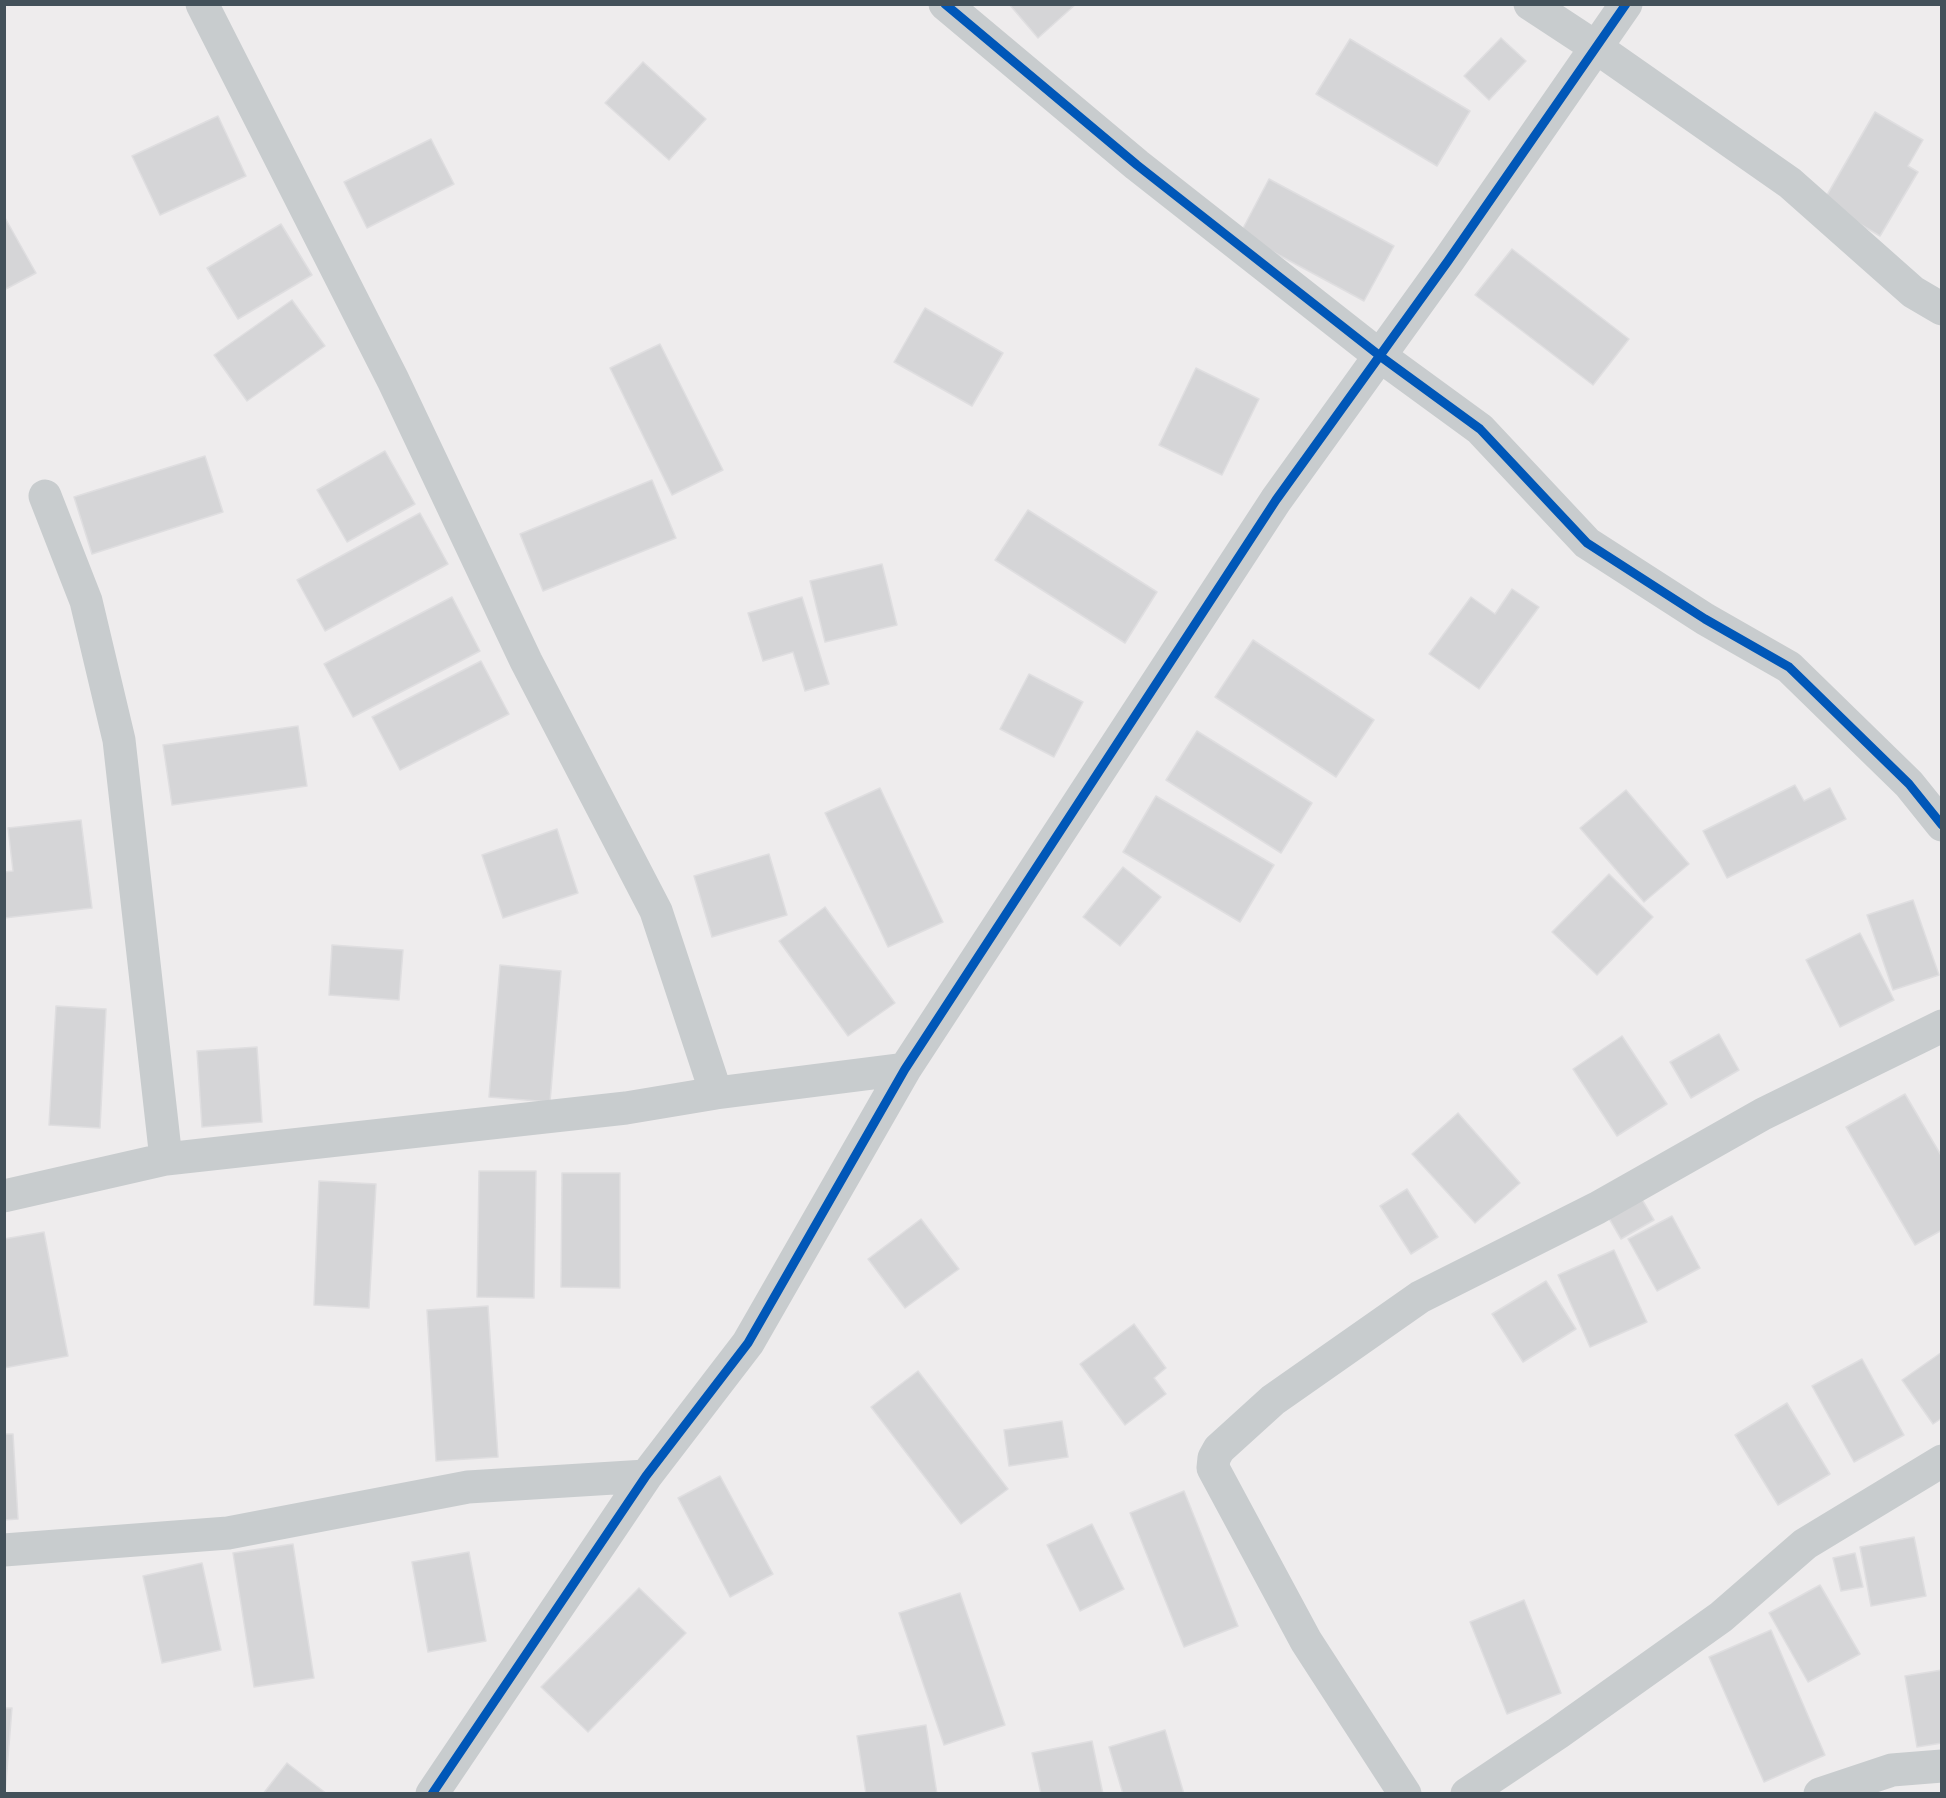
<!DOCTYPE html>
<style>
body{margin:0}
#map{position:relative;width:1946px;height:1798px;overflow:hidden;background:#eeeced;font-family:"Source Sans 3",sans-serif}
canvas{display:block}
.frame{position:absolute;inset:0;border:6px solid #43515a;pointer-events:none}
</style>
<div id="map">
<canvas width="1946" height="1798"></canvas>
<div class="frame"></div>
</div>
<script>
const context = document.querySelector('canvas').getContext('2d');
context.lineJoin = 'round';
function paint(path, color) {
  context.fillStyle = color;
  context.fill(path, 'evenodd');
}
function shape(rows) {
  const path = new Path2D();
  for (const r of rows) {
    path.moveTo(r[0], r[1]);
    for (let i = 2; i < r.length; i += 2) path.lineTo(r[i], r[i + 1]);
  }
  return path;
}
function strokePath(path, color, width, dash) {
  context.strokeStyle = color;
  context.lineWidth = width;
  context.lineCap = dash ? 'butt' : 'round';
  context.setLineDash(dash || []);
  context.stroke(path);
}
const building = shape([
 [1009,4,1076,4,1038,38,1009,4],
 [1501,38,1526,61,1489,100,1464,76,1501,38],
 [1350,39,1470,111,1437,166,1316,94,1350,39],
 [643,62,706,119,669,160,605,103,643,62],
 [1875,112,1923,140,1908,166,1918,172,1880,236,1823,202,1875,112],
 [218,116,246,176,160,215,132,156,218,116],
 [431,139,454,184,367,228,344,182,431,139],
 [1269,179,1394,246,1364,301,1240,234,1269,179],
 [4,216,36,273,4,290,4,216],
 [281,224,312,275,238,319,207,268,281,224],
 [1512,249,1629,339,1593,385,1475,295,1512,249],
 [292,300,325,346,247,401,214,355,292,300],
 [925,308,1003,353,972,406,894,362,925,308],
 [660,344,723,470,672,495,610,368,660,344],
 [1196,368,1259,399,1222,475,1159,445,1196,368],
 [385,451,415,504,347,542,317,490,385,451],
 [205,456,223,512,92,554,74,497,205,456],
 [652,480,676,538,543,591,520,534,652,480],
 [1028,510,1157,592,1125,643,995,560,1028,510],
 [420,513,448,564,325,631,297,580,420,513],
 [882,564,897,625,825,642,810,581,882,564],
 [1512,589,1539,607,1479,689,1429,654,1471,597,1495,614,1512,589],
 [452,597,480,651,353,717,324,664,452,597],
 [802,597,829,684,805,691,793,652,763,661,748,613,802,597],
 [1253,640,1374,720,1336,777,1215,697,1253,640],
 [481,661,509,714,400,770,372,717,481,661],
 [1029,674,1083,702,1054,757,1000,729,1029,674],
 [298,726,307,786,172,805,163,745,298,726],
 [1197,731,1312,803,1281,853,1166,780,1197,731],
 [1795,785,1804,801,1830,788,1846,819,1727,878,1703,831,1795,785],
 [880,788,943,922,888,947,825,813,880,788],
 [1626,790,1689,864,1644,902,1580,828,1626,790],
 [1156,796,1274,865,1240,922,1123,852,1156,796],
 [81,820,92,908,4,918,4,872,13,871,8,828,81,820],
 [557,829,578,893,503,918,482,855,557,829],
 [769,854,787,915,712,937,694,876,769,854],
 [1123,867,1161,897,1120,946,1083,917,1123,867],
 [1609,874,1653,917,1597,975,1552,932,1609,874],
 [1913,900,1939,975,1893,990,1867,915,1913,900],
 [825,907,895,1003,848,1036,779,941,825,907],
 [1860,933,1894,1000,1840,1027,1806,960,1860,933],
 [332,945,403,950,399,1000,329,995,332,945],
 [500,965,561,971,550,1102,489,1097,500,965],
 [56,1006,106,1009,100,1128,49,1125,56,1006],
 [1719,1034,1739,1070,1691,1098,1670,1062,1719,1034],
 [1622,1036,1667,1104,1617,1136,1573,1069,1622,1036],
 [257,1047,262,1122,202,1127,197,1051,257,1047],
 [1905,1094,1942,1157,1942,1230,1915,1245,1846,1127,1905,1094],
 [1458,1113,1520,1183,1475,1223,1412,1154,1458,1113],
 [479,1171,536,1171,534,1298,477,1297,479,1171],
 [562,1173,620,1173,620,1288,561,1287,562,1173],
 [319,1181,376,1184,369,1308,314,1305,319,1181],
 [1407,1189,1438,1237,1411,1254,1380,1206,1407,1189],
 [1640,1196,1654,1220,1621,1239,1607,1215,1640,1196],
 [1672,1216,1700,1268,1657,1291,1628,1239,1672,1216],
 [921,1219,959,1269,905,1308,868,1259,921,1219],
 [44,1232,68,1356,4,1368,4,1239,44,1232],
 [1614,1250,1647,1322,1590,1347,1558,1275,1614,1250],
 [1546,1281,1576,1329,1523,1362,1492,1314,1546,1281],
 [488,1306,498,1457,436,1461,427,1310,488,1306],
 [1134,1324,1166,1368,1154,1378,1166,1394,1125,1425,1080,1364,1134,1324],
 [1942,1352,1942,1418,1933,1424,1902,1380,1942,1352],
 [1862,1359,1904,1435,1854,1462,1812,1386,1862,1359],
 [918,1371,1008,1489,961,1524,871,1407,918,1371],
 [1787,1403,1830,1474,1778,1505,1735,1435,1787,1403],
 [1062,1421,1068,1457,1009,1466,1004,1430,1062,1421],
 [4,1434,13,1434,18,1519,4,1520,4,1434],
 [720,1476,773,1574,730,1597,678,1498,720,1476],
 [1184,1491,1238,1626,1184,1647,1130,1513,1184,1491],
 [1092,1524,1124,1589,1080,1611,1047,1545,1092,1524],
 [1914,1537,1926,1596,1871,1606,1860,1547,1914,1537],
 [293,1544,314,1678,254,1687,233,1553,293,1544],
 [469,1552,486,1641,428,1652,412,1562,469,1552],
 [1855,1553,1863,1587,1841,1591,1833,1558,1855,1553],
 [202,1563,221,1650,162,1663,143,1576,202,1563],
 [1820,1585,1860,1654,1808,1682,1769,1613,1820,1585],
 [639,1588,686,1633,588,1732,541,1687,639,1588],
 [960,1593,1005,1725,944,1745,899,1613,960,1593],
 [1524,1600,1561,1693,1507,1714,1470,1622,1524,1600],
 [1771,1630,1825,1755,1764,1782,1709,1657,1771,1630],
 [1942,1670,1942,1743,1917,1747,1905,1676,1942,1670],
 [4,1708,12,1708,5,1794,4,1794,4,1708],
 [926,1725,937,1794,866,1794,857,1736,926,1725],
 [1165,1730,1184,1794,1123,1794,1109,1747,1165,1730],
 [1092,1741,1103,1794,1041,1794,1032,1753,1092,1741],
 [287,1763,327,1794,263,1794,287,1763]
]);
const minor = shape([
 [202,4,393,380,526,661,656,911,716,1093],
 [945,4,1137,165,1380,356,1480,429,1587,543,1705,619,1789,667,1909,784,1942,825],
 [1530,4,1597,48,1790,183,1913,292,1942,309],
 [45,496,86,601,119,740,166,1159],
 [4,1196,166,1159,626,1108,716,1093,905,1069],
 [4,1550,228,1533,468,1487,646,1476],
 [432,1794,646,1476,748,1343,905,1069,1276,500,1448,261,1626,4],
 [1405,1794,1306,1641,1213,1468,1214,1458,1219,1449,1273,1400,1420,1297,1597,1208,1763,1114,1942,1026],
 [1467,1794,1558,1733,1721,1617,1805,1544,1942,1461],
 [1820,1794,1892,1770,1942,1766]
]);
const cycleway = shape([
 [945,4,1137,165,1380,356,1480,429,1587,543,1705,619,1789,667,1909,784,1942,825],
 [432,1794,646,1476,748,1343,905,1069,1276,500,1448,261,1626,4]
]);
paint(building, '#d5d5d7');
strokePath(building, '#dfdee0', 1.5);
strokePath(minor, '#c8ccce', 33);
strokePath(cycleway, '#0057b8', 9);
</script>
